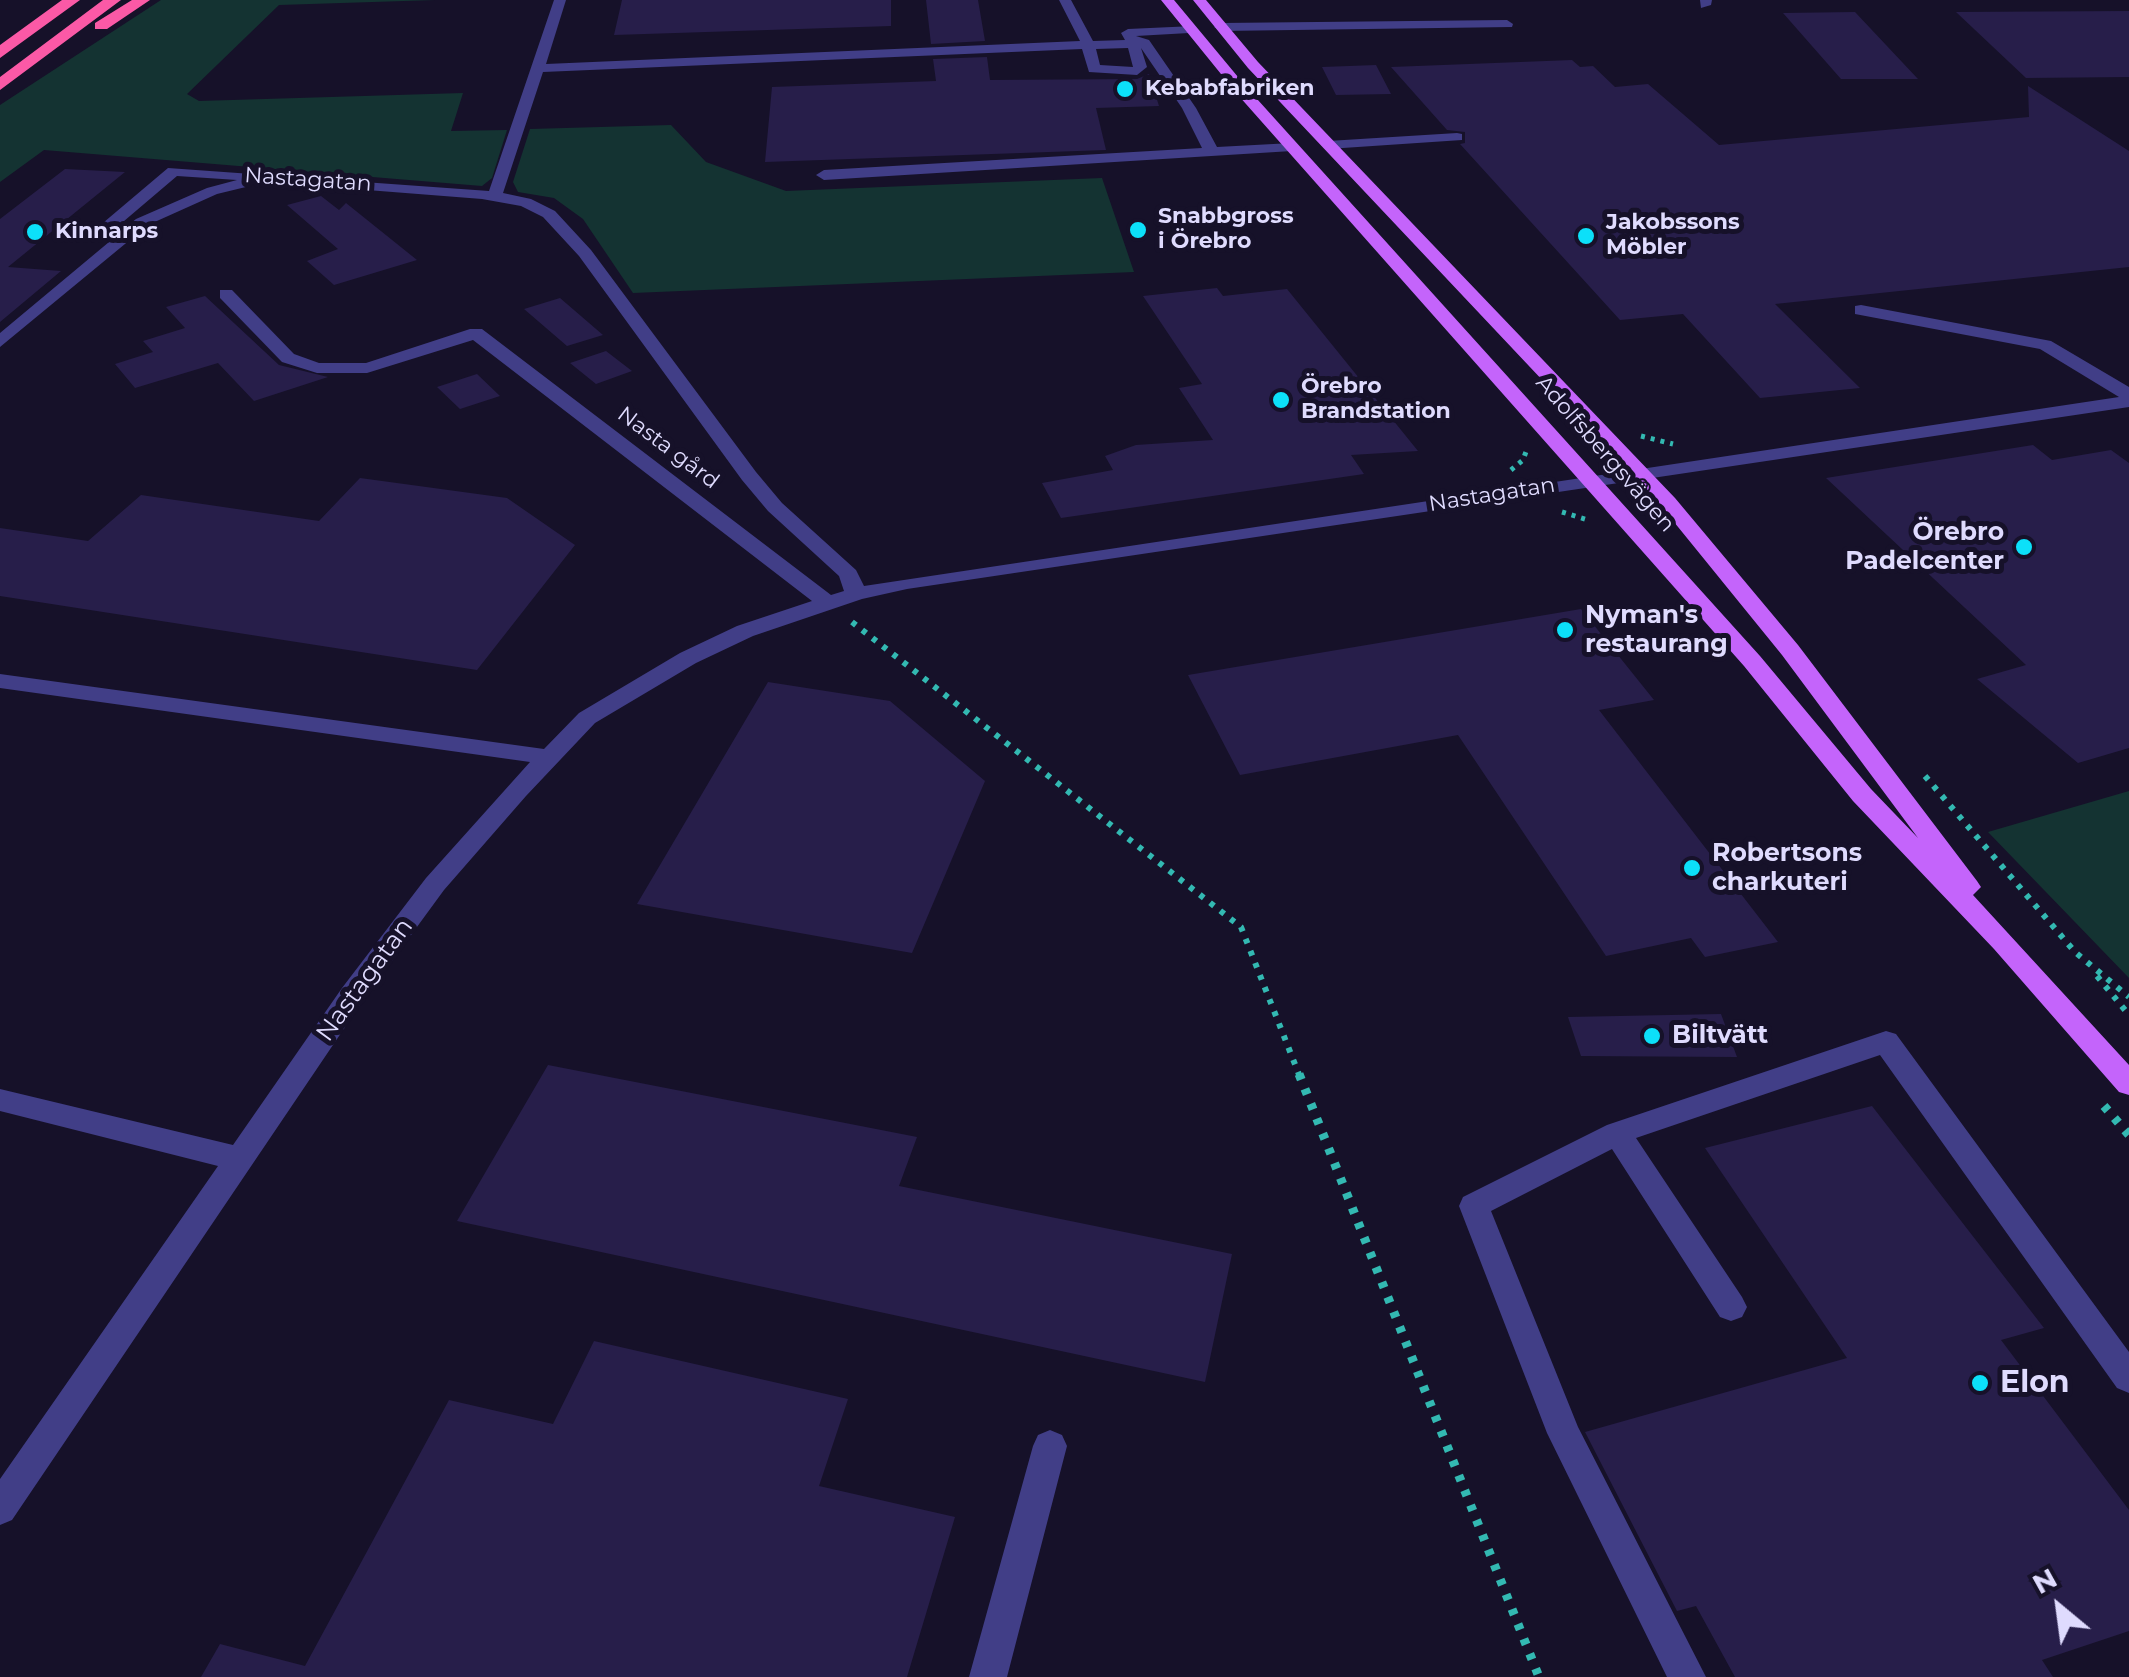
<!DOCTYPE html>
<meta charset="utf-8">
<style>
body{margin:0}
#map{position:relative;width:2129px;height:1677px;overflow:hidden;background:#161129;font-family:Montserrat,sans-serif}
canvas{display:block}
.north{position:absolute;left:2009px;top:1557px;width:100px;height:100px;-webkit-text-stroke:8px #161129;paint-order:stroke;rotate:331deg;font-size:28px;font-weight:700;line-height:40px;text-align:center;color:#dfdbfe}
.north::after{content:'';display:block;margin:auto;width:35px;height:45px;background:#dfdbfe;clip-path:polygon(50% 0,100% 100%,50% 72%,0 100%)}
</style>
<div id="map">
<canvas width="2129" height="1677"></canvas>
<div class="north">N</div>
</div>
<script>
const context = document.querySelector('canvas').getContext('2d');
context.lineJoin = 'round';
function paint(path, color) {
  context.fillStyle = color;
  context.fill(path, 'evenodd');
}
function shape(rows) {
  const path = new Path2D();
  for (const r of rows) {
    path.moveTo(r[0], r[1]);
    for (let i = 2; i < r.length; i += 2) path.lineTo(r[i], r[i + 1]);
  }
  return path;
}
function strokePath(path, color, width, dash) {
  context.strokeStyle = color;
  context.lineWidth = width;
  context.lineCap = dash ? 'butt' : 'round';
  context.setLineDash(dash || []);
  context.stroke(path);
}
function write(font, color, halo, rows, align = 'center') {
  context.font = font + ' Montserrat,sans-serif';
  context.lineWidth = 10;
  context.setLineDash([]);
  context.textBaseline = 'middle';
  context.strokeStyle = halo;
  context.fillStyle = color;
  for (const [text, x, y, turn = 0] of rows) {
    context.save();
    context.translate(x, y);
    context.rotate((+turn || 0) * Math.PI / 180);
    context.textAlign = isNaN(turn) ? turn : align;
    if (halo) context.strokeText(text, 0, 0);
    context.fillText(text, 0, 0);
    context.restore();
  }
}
const green = shape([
 [161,0,435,0,279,5,187,94,199,101,463,93,451,131,507,130,492,178,482,186,44,150,0,182,0,105],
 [671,125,706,162,786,191,1102,178,1134,272,633,293,583,219,554,198,518,192,513,182,530,129],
 [2129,791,2129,978,1988,832]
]);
const building = shape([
 [622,0,891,0,891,26,614,35],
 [926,0,978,0,985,41,931,44],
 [2129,11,2129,77,2026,78,1956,12],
 [1855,12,1918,79,1841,79,1783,13],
 [987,57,990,80,1137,79,1149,74,1159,106,1096,108,1106,150,765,162,772,87,936,81,933,59],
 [1572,60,1580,67,1593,66,1615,87,1648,84,1719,145,2029,117,2028,86,2129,151,2129,267,1775,304,1860,388,1760,398,1683,314,1620,320,1460,144,1465,143,1465,132,1447,130,1391,67],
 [1376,65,1391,94,1336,95,1322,67],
 [65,169,125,172,8,267,61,271,0,322,0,219],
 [321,196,339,210,346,203,417,260,334,285,307,261,338,249,287,205],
 [1217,288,1223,296,1287,289,1418,451,1351,455,1364,474,1061,518,1042,483,1113,470,1105,456,1136,445,1213,440,1179,388,1202,384,1143,296],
 [205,296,279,365,328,377,254,401,218,363,135,388,115,364,153,352,143,341,185,328,166,307],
 [560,298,603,335,567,346,524,309],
 [606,351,632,371,596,384,570,363],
 [477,374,500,396,460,409,437,387],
 [2033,445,2052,460,2111,450,2129,463,2129,748,2078,763,1977,679,2026,665,1826,478],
 [360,478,507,498,575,545,477,670,0,596,0,528,88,541,141,495,319,521],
 [1581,609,1654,700,1599,710,1778,942,1705,957,1691,938,1606,956,1458,735,1240,775,1188,675],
 [768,682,890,701,985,781,912,953,637,904],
 [1721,1014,1737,1057,1581,1056,1568,1017],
 [548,1065,917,1137,899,1186,1232,1254,1205,1382,457,1221],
 [1872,1106,2044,1328,2001,1340,2129,1510,2129,1631,2042,1660,2053,1677,1735,1677,1696,1606,1677,1611,1585,1432,1847,1358,1705,1148],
 [594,1341,848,1399,819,1486,955,1517,907,1677,201,1677,220,1644,305,1666,449,1400,553,1424]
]);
const pathFar2 = shape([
 [1641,436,1673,444],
 [1511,470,1523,460,1527,449],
 [1562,512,1588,520]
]);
const pathFar1 = shape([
 [852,622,1241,927,1300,1077],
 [1925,776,2075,952,2129,997],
 [2097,976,2129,1015]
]);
const path = shape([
 [1299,1074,1539,1677],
 [2104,1106,2129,1135]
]);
const minor = shape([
 [554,0,566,0,546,64,1080,41,1059,0,1071,0,1093,41,1125,40,1121,33,1128,29,1194,26,1196,29,1189,33,1136,36,1149,40,1196,108,1217,147,1292,143,1299,147,1292,151,824,180,816,175,824,170,1202,148,1182,108,1141,48,1147,67,1137,75,1089,72,1082,49,543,72,503,193,531,199,555,211,591,250,756,472,782,503,856,570,864,586,2119,397,2040,349,1855,314,1855,306,1861,305,2051,341,2129,387,2129,407,907,589,862,599,753,636,696,663,595,723,526,796,444,890,362,1002,12,1520,0,1525,0,1479,218,1166,0,1111,0,1089,233,1145,342,988,426,878,530,762,0,688,0,674,544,749,579,713,680,653,737,626,812,601,473,340,367,373,317,373,282,362,220,298,220,290,232,290,294,354,319,363,366,363,470,329,482,329,831,595,844,591,839,576,768,511,742,480,579,256,543,217,521,206,482,199,252,181,250,186,217,194,148,225,0,347,0,333,115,237,97,234,97,228,168,168,489,191,554,0],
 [1128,48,1133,67,1100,65,1096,49,1128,48],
 [177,176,237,180,207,188,136,219,125,228,117,227,177,176],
 [1700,0,1712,0,1711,5,1701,8,1700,0],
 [1507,20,1513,24,1512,27,1221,31,1214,27,1221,23,1507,20],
 [1457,133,1462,134,1462,140,1328,149,1321,145,1328,141,1457,133],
 [1886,1031,1896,1034,2129,1352,2129,1393,2117,1388,1880,1055,1636,1138,1742,1297,1747,1307,1742,1317,1731,1321,1720,1317,1612,1149,1491,1211,1578,1427,1706,1677,1667,1677,1547,1433,1459,1206,1463,1197,1607,1125,1886,1031],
 [1050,1430,1062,1435,1067,1446,1007,1677,969,1677,1033,1446,1038,1435,1050,1430]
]);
const major = shape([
 [1161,0,1174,0,1248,89,1760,656,1871,789,1918,838,1782,655,1661,506,1248,68,1193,0,1206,0,1258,62,1675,498,1798,645,1977,881,1981,887,1973,895,2129,1065,2129,1095,2119,1092,1994,949,1853,801,1744,666,1238,95,1161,0]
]);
const highway = shape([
 [62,0,80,0,0,58,0,45,62,0],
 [103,0,121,0,0,90,0,77,103,0],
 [132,0,150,0,107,29,95,29,95,23,132,0]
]);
const markers = [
 [1125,89,10,"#0ce0f9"],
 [1138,230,10,"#0ce0f9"],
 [35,232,10,"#0ce0f9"],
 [1586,236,10,"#0ce0f9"],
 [1281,400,10,"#0ce0f9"],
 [2024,547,10,"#0ce0f9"],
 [1565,630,10,"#0ce0f9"],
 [1692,868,10,"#0ce0f9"],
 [1652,1036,10,"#0ce0f9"],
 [1980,1383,10,"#0ce0f9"]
];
const farPoinames = [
 ["Kebabfabriken",1145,89],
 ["Snabbgross",1158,217],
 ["i Örebro",1158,242],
 ["Jakobssons",1606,223],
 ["Möbler",1606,248],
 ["Kinnarps",55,232],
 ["Örebro",1301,387],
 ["Brandstation",1301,412]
];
const farStreetnames = [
 ["Nastagatan",308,180,4],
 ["Nasta gård",668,448,37],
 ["Adolfsbergsvägen",1605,454,49],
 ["Nastagatan",1492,495,-9]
];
const poiNames = [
 ["Örebro",2004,533,"right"],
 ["Padelcenter",2004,562,"right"],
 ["Nyman's",1585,616],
 ["restaurang",1585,645],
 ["Robertsons",1712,854],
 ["charkuteri",1712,883],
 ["Biltvätt",1672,1036]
];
const streetNames = [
 ["Nastagatan",365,980,-54]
];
const nearPoinames = [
 ["Elon",2000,1383]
];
paint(green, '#143332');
paint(building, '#271e4a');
strokePath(pathFar2, '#33b9b2', 5, [4, 6]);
strokePath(pathFar1, '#33b9b2', 6, [5, 8]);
strokePath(path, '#33b9b2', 9, [6, 10]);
paint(minor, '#413e87');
paint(major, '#c464fb');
paint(highway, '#fb59a6');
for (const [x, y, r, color] of markers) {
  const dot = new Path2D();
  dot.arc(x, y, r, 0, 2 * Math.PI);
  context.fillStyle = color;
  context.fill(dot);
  strokePath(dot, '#161129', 4);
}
write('bold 22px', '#dfdbfe', '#161129', farPoinames, 'left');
write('22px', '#dfdbfe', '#161129', farStreetnames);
write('bold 25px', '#dfdbfe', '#161129', poiNames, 'left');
write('25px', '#dfdbfe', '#161129', streetNames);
write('bold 30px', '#dfdbfe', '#161129', nearPoinames, 'left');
</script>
